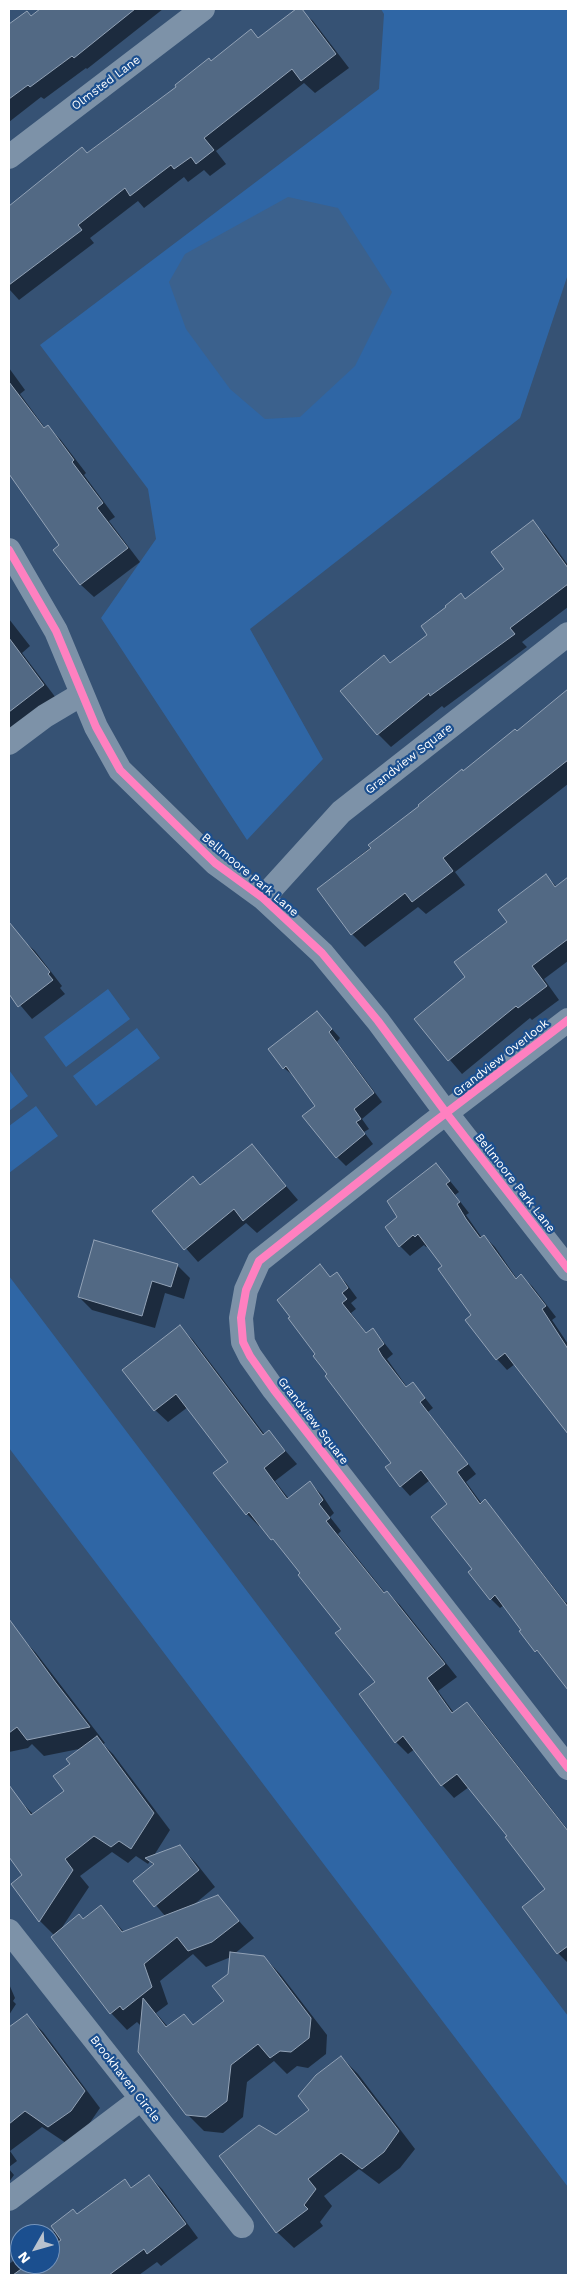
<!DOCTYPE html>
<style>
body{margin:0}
#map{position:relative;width:577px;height:2284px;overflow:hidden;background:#365274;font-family:"Work Sans",sans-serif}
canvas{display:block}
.frame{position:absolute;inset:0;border:10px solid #fff;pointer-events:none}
.north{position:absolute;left:10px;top:2224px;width:50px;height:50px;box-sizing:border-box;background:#1b4f8f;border:1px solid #7695bc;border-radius:50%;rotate:232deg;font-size:14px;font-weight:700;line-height:20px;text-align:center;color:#fff}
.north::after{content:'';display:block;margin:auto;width:18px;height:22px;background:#b9c2ce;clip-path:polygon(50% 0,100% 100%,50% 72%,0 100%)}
</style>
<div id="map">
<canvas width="577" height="2284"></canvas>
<div class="frame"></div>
<div class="north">N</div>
</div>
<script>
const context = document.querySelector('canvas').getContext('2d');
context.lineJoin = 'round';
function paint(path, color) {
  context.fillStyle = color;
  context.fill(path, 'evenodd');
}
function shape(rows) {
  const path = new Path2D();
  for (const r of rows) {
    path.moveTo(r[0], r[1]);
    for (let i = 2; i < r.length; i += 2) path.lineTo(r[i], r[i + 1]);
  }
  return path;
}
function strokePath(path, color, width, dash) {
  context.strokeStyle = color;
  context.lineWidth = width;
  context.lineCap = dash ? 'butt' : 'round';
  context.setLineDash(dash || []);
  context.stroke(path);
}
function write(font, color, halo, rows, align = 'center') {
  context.font = font + ' "Work Sans",sans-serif';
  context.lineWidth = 4.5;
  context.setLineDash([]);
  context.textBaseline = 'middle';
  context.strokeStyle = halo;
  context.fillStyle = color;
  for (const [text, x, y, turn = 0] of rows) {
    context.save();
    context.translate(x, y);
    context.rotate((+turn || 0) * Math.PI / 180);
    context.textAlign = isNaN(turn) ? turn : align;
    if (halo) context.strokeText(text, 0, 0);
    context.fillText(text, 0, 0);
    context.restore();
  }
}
const green = shape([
 [381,9,568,9,568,274,520,418,250,629,323,759,247,840,101,618,156,539,148,489,40,345,379,89,384,14],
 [108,989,130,1019,66,1067,44,1037],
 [137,1028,160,1058,96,1106,73,1076],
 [9,1070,28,1096,9,1111],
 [36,1106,58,1136,9,1173,9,1126],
 [9,1276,568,2016,568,2187,9,1448]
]);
const water = shape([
 [288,197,338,208,392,292,355,366,300,417,265,419,230,389,186,329,169,282,185,254]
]);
const shadow = shape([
 [42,9,163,9,87,69,86,68,44,99,41,97,9,122,9,25,27,12,32,17],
 [299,9,313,21,349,68,315,93,304,83,216,151,226,164,210,176,204,170,188,182,184,177,144,208,138,201,90,238,94,243,19,300,9,289,9,210,211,62,258,39],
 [9,368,25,390,20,394,45,428,47,426,60,439,86,473,84,475,115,517,109,521,140,562,94,597,81,585,55,550,61,545,9,472],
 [533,522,546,535,568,565,568,607,522,642,527,647,444,708,442,706,391,747,378,734,384,657,391,664,429,635,466,600,506,569],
 [9,619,30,646,22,653,56,698,9,731],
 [568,691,568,784,455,872,465,885,426,914,418,907,365,947,352,934,318,889],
 [546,876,557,887,568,878,568,961,544,979,559,1000,532,1020,530,1018,462,1074,415,1019,467,977],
 [15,933,35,951,62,986,60,988,65,994,32,1019,9,992,9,938],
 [317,1012,340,1038,337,1042,382,1102,362,1119,369,1129,364,1132,373,1144,346,1166,337,1157,317,1106,294,1076,284,1068],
 [252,1146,298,1200,257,1233,246,1223,198,1262,153,1211,193,1178,201,1186],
 [436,1164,459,1192,455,1195,469,1213,466,1215,482,1238,484,1236,495,1247,517,1279,521,1276,532,1286,556,1317,552,1320,568,1344,568,1433,515,1364,507,1370,497,1359,473,1315,428,1245,426,1247,424,1245,410,1256,400,1246,399,1218],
 [177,1265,190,1278,184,1299,165,1293,155,1328,92,1310,79,1297],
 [320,1266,331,1278,337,1274,346,1283,357,1298,351,1303,356,1309,351,1313,367,1334,373,1330,382,1340,393,1354,387,1359,407,1387,413,1383,433,1408,428,1412,476,1474,466,1482,482,1504,485,1501,494,1511,566,1603,568,1601,568,1688,521,1631,523,1630,504,1605,500,1608,491,1599,473,1570,449,1504,430,1480,410,1496,401,1486,393,1463,317,1354],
 [180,1327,193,1340,265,1435,269,1432,297,1464,275,1481,289,1499,310,1483,322,1495,334,1513,330,1517,341,1531,338,1534,386,1594,387,1592,400,1605,457,1677,438,1691,454,1713,467,1703,479,1716,568,1830,568,1963,558,1953,547,1890,509,1836,469,1787,454,1798,442,1785,415,1749,408,1754,396,1742,376,1682,343,1629,283,1550,261,1525,259,1526,247,1514,230,1462,188,1407,168,1422,155,1410],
 [20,1636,36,1653,105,1743,103,1744,113,1754,170,1830,153,1857,179,1846,196,1863,215,1887,191,1907,218,1897,254,1938,234,1954,264,1957,280,1974,327,2035,326,2054,308,2068,297,2066,287,2074,274,2061,247,2082,243,2117,223,2133,204,2131,187,2114,141,2026,137,2022,127,2030,111,2013,52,1938,55,1936,40,1921,24,1876,9,1855,9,1805,17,1798,34,1815,66,1791,72,1764,84,1748,44,1756,32,1744,28,1748,9,1752,9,1639],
 [112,1852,128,1863,136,1856,148,1864,150,1861,154,1866,135,1881,166,1917,125,1933,101,1907,84,1920,59,1932,89,1887,80,1876],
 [193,1954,206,1967,231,1957,226,2001,194,2026,184,2015,168,2027,156,2013,168,2004,160,1981],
 [9,1984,15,1998,13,2001,16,2004,9,2015],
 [26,2015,43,2032,100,2108,87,2127,66,2143,42,2127,10,2151,17,2161,9,2167,9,2028],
 [341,2057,358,2074,415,2149,400,2168,379,2184,359,2169,324,2196,332,2206,320,2222,323,2226,294,2248,277,2232,276,2137,310,2110],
 [9,2169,14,2175,9,2182],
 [149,2176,162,2189,198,2238,161,2266,157,2262,139,2275,9,2275,9,2264,20,2256,20,2264,50,2264,50,2235,124,2180,132,2188]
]);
const building = shape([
 [40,9,135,9,74,58,72,56,30,87,28,85,9,99,9,24,27,11,31,16,40,9],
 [296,9,302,9,336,54,301,81,292,69,204,138,214,150,196,164,191,157,174,169,171,165,130,196,125,188,78,225,82,230,9,285,9,206,82,147,87,153,129,122,176,87,175,85,209,58,211,61,251,29,258,38,296,9],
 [9,382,44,428,48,425,74,460,72,462,103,503,97,508,128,548,80,585,53,550,59,545,9,474,9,382],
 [533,520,568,568,568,584,510,628,515,634,430,696,429,693,377,735,340,691,384,655,390,663,427,635,421,626,446,607,445,606,461,593,465,599,504,569,491,552,533,520],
 [9,638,44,685,9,712,9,638],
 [568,689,568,760,443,858,453,871,412,902,405,893,351,935,317,889,371,848,368,845,419,806,418,805,462,769,463,771,515,729,517,731,568,689],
 [546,874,555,887,568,877,568,939,532,966,547,986,518,1008,516,1006,448,1061,414,1019,465,977,454,962,507,922,498,910,546,874],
 [9,922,50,972,48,974,53,980,18,1007,9,994,9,922],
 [317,1011,332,1029,329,1032,374,1093,354,1109,361,1119,356,1122,365,1134,336,1158,302,1116,315,1106,286,1066,283,1069,268,1049,317,1011],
 [252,1144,286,1186,243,1221,234,1209,184,1250,152,1211,193,1176,200,1185,252,1144],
 [436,1163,450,1181,446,1184,460,1202,457,1204,466,1219,480,1238,484,1235,516,1279,521,1274,546,1306,542,1309,568,1349,568,1434,505,1353,496,1360,465,1320,471,1315,438,1269,442,1266,418,1234,415,1237,413,1235,399,1247,385,1227,397,1217,387,1201,436,1163],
 [94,1240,178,1264,171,1287,152,1281,142,1316,78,1297,94,1240],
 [320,1264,330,1277,337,1272,348,1288,342,1293,347,1299,342,1303,366,1333,373,1328,384,1344,378,1349,382,1356,406,1387,413,1382,425,1398,420,1402,468,1464,457,1472,480,1504,485,1499,568,1607,568,1690,537,1650,535,1652,519,1631,521,1630,495,1595,490,1600,468,1572,472,1569,431,1517,447,1504,421,1470,400,1487,385,1467,391,1463,325,1376,327,1374,313,1356,315,1354,288,1318,290,1317,277,1300,320,1264],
 [180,1325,263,1435,269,1430,285,1451,264,1468,287,1499,310,1481,323,1500,319,1504,330,1518,326,1521,384,1593,387,1591,445,1664,427,1678,452,1713,467,1702,568,1831,568,1946,557,1954,522,1907,545,1889,505,1837,507,1836,457,1774,441,1786,403,1736,395,1743,359,1694,375,1682,335,1633,341,1629,298,1575,300,1573,273,1539,271,1540,249,1512,246,1515,213,1473,228,1462,176,1394,154,1411,122,1370,180,1325],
 [9,1619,56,1683,90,1727,27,1740,17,1727,9,1733,9,1619],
 [97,1736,154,1813,131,1849,119,1841,111,1847,94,1836,65,1859,73,1870,39,1922,11,1884,22,1875,9,1857,9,1785,31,1815,64,1791,53,1776,70,1764,66,1759,97,1736],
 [180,1845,199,1870,154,1907,133,1881,154,1864,145,1858,180,1845],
 [218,1895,239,1921,212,1942,188,1951,177,1937,144,1964,152,1987,123,2010,120,2006,110,2014,51,1937,79,1914,83,1919,101,1905,122,1932,218,1895],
 [230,1952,264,1956,311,2018,309,2038,291,2052,280,2051,270,2058,258,2044,231,2065,227,2101,206,2117,186,2115,138,2052,143,1998,166,2027,184,2014,193,2025,224,2001,212,1986,228,1974,230,1952],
 [27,2014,85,2091,71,2111,48,2127,25,2111,9,2124,9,2027,27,2014],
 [341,2056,399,2131,384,2152,362,2169,341,2153,308,2179,316,2189,304,2205,308,2209,276,2233,219,2156,259,2125,276,2135,309,2110,298,2096,316,2075,341,2056],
 [149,2175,186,2224,147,2254,144,2249,109,2275,13,2275,28,2264,50,2264,50,2248,61,2240,51,2226,73,2209,77,2214,125,2179,131,2188,149,2175]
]);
const street = shape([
 [9,157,203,9],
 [9,550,56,631,96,727,120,770,215,863,263,898,322,953,378,1021,447,1114,568,1269],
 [9,743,45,716,82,694],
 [263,898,341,812,568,634],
 [568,1020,429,1126,259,1261,246,1290,241,1318,243,1342,250,1356,274,1390,568,1768],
 [9,1931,242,2226],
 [9,2199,141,2099]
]);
const cycleway = shape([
 [9,550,56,631,96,727,120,770,215,863,263,898,322,953,378,1021,447,1114,568,1269],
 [568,1020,429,1126,259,1261,246,1290,241,1318,243,1342,250,1356,274,1390,568,1768]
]);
const streetNames = [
 ["Olmsted Lane",106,83,-37],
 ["Grandview Square",409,759,-38],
 ["Bellmoore Park Lane",250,875,40],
 ["Grandview Overlook",501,1058,-38],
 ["Bellmoore Park Lane",515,1183,52],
 ["Grandview Square",313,1421,52],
 ["Brookhaven Circle",125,2079,52]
];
paint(green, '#2f66a5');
paint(water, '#3b618d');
paint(shadow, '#0007');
paint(building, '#526984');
strokePath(building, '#92a2b6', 1);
strokePath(street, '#7d92a8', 24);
strokePath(cycleway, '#ff80c0', 8);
write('12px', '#fff', '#1b4f8f', streetNames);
</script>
